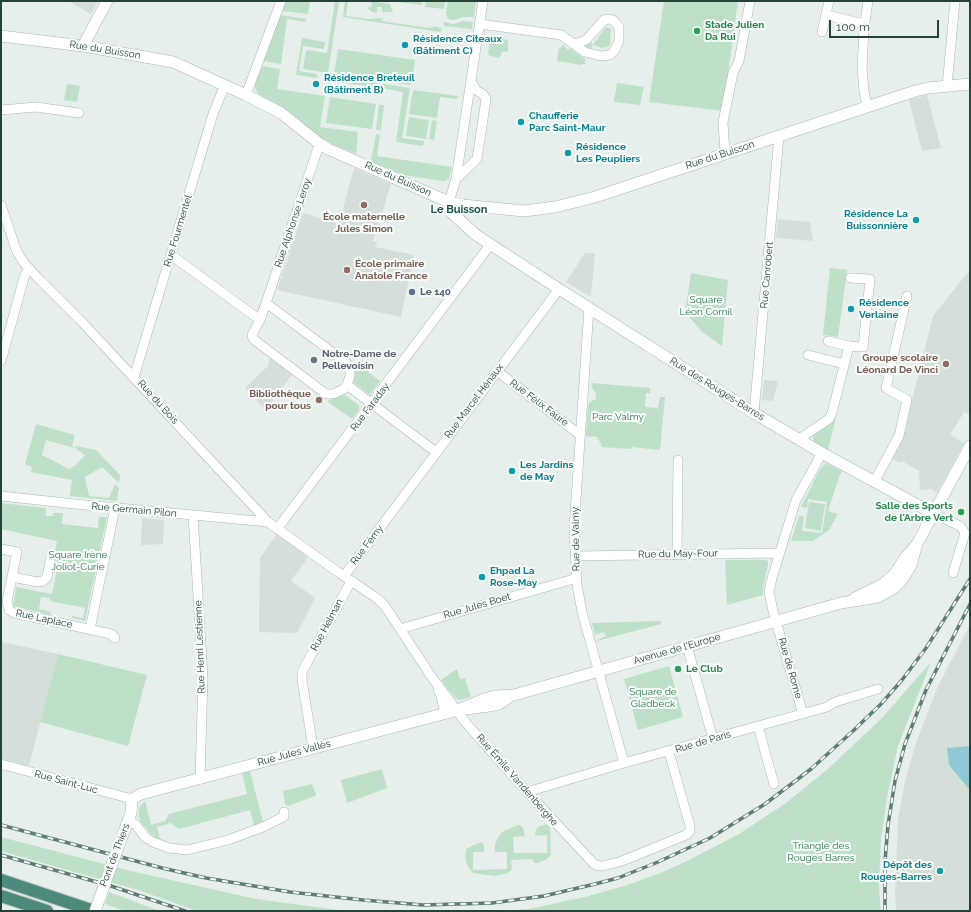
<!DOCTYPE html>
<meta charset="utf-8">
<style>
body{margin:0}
#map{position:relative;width:971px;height:912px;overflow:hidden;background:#e6efeb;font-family:Raleway,sans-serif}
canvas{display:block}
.frame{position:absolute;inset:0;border:2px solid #24423a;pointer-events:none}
.scale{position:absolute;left:829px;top:20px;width:110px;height:18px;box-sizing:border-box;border:2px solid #24423a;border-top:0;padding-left:5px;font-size:12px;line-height:14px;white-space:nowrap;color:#24423a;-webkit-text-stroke:3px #f7fbf9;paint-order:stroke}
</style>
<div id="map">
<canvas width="971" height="912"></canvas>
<div class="frame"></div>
<div class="scale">100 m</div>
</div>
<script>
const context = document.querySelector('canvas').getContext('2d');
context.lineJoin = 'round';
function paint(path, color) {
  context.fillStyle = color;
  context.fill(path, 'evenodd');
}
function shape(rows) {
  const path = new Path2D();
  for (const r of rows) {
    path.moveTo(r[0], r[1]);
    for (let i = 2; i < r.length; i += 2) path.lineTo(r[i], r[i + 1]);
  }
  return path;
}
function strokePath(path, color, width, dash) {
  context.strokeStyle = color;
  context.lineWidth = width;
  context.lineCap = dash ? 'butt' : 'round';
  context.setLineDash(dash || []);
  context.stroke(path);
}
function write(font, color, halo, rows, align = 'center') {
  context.font = font + ' Raleway,sans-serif';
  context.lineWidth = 4;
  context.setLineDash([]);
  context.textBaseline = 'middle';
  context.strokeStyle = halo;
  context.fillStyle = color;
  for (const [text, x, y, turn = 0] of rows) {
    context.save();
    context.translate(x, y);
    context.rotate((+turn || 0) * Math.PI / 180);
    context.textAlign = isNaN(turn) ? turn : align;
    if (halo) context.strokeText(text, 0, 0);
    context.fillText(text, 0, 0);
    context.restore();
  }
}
const built = shape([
 [68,1,98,1,91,14],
 [927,95,941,148,922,151,909,100],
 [354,168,391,184,373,241,377,242,375,247,414,255,401,317,277,290,303,213,339,224],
 [778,219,810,222,813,241,776,238],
 [585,253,595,253,591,297,566,282],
 [968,272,970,273,970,415,964,412,950,435,964,443,937,493,931,489,920,490,919,471,902,461,900,463,892,459,902,441,933,316],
 [270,358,292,375,265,410,245,388,268,366],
 [764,380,778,381,773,401,762,400],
 [142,518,164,520,163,544,141,545],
 [277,534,308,557,291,581,315,598,297,633,259,632,260,558],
 [970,625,970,911,896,911,895,894,898,819,906,777,916,743,938,686],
 [1,642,58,654,29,766,1,758]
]);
const green = shape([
 [285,1,310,1,308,14,282,11],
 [335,1,339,1,328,73,303,69,306,50,327,53],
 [345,1,348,1,346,16,368,19,384,18,381,21,430,28,435,26,442,29,440,32,343,17],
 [371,1,390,4,393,12,382,12,382,7,377,7,377,13,372,12,367,8,372,6],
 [398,1,422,1,422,5,398,2],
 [426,1,445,1,444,9,425,7],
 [448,1,476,1,474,17,464,17,454,20,448,19,446,13],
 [664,1,738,1,723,111,649,102],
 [280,15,306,19,306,22,287,19,281,64,263,61],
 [463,21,473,22,472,29,444,26,444,22,453,24],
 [608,27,611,29,611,31,610,45,607,47,602,48,593,45,590,52,586,50,583,45,589,41,593,45,605,28],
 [302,38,325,42,324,49,303,46,299,71,317,74,317,78,296,75],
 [493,38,508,40,508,51,502,52,499,58,488,55,490,40],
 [565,44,564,46,568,50,570,48,585,59,585,64,581,64,581,65,557,61,559,48],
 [338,49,415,60,411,85,334,74],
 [262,66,280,69,277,89,325,96,320,127,358,132,356,154,323,140,290,112,258,94,254,85],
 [333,77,378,83,378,88,332,81],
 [617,83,644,87,640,105,614,102],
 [67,84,80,86,77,102,64,100],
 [383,84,410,88,402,138,424,141,423,146,396,142,403,92,382,88],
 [413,90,458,96,457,99,440,97,437,118,409,114],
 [330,97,376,104,372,129,326,123],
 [379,105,384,105,381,130,376,130],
 [409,117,429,120,426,139,406,136],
 [432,120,437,121,434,140,429,139],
 [376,134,380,135,377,156,452,167,449,179,445,181,442,181,403,175,371,161],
 [830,268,847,270,838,337,823,335],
 [691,273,728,280,722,346,702,332,685,312],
 [357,363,380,381,370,395,353,382],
 [591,383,650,388,650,393,646,393,645,407,658,408,660,397,665,397,660,450,632,447,631,449,601,447,601,444,597,437,586,436,588,406,590,402,596,399,596,393,593,390],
 [345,395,359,405,359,409,352,419,328,402,329,400],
 [836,417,828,450,815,443,813,438,814,435,819,431,831,424],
 [36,424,75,435,72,445,74,448,46,440,42,455,69,469,76,465,85,455,75,448,76,446,96,450,120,475,119,483,102,467,85,477,89,496,109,498,115,484,119,488,117,501,70,496,72,480,31,472,32,467,25,464],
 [826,463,842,471,839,477,828,511,838,514,829,530,813,541,791,541,799,516,804,516,802,531,822,533,827,502,808,499,807,508,801,507,820,469],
 [809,502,825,504,821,531,805,528],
 [1,503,46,508,46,516,53,516,53,513,63,513,62,524,98,528,99,517,107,517,85,621,72,618,72,616,83,618,85,608,50,601,50,598,41,597,39,609,51,612,50,615,13,606,16,587,52,594,58,564,53,562,57,541,1,529],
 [725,560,766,560,768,561,768,565,763,588,763,595,727,605],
 [661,621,661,624,597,641,597,640,606,636,604,632,595,635,592,623],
 [58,654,147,675,128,746,40,722],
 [931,662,898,746,888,793,881,838,879,887,881,911,501,911,529,909,589,896,627,885,663,872,689,860,739,834,786,803,829,768,881,719],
 [669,666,683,717,638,730,624,679],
 [457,669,460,679,465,678,471,697,460,700,456,699,441,680],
 [382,769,387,788,347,803,341,780],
 [250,771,263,822,254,826,250,810,179,829,171,823,157,827,161,842,149,832,140,821,138,812,140,806,145,801,151,825,165,821,169,814,247,794,242,773],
 [312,784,316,794,315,796,288,806,285,804,283,791],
 [546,824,550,827,551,855,547,859,538,863,535,863,532,859,511,860,512,869,508,873,495,876,473,873,468,867,465,859,466,849,481,842,484,845,484,852,473,852,473,870,507,869,507,852,495,852,495,845,498,837,502,832,517,825,520,825,523,828,525,836,513,837,514,853,547,853,547,835,535,836,536,830,538,827],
 [1,837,131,871,256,899,345,911,197,911,138,890,1,851],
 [109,892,160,911,126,911,105,904]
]);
const water = shape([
 [970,746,970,790,949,765,947,748]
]);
const minor = shape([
 [826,15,864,24],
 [480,24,561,35,585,52,601,56,610,55,615,50,619,41,619,27,613,20,609,19,604,20,586,40,574,44],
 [822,32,829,1],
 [947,86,955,1],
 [246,95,281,1],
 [867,106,864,91,862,68,864,30,868,1],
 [1,110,36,107,79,113],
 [725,154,723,122,733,73,739,61,750,1],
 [456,179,477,159,486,99,484,95,476,90,471,81],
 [449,202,456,179,483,1],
 [1,205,17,252,24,263,38,278,82,322,268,522,338,572,378,599,385,606,431,676,466,723,527,792,594,864,599,866,603,866,622,861,686,835,690,831,690,826,669,752],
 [171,255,260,320],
 [266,303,348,364,350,368,350,376,347,385,344,389,333,394,326,394,253,339,252,335,260,320,266,303,317,151,320,144],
 [589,308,574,529,577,585,582,612,624,763],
 [828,341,849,346],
 [808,355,844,364],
 [1,361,24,278,28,268],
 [497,371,580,435],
 [134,377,213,114,225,85],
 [347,385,436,452],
 [754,413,779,136],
 [799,439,829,419,832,413,849,346,863,347,870,279,850,278],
 [874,482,899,436,907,400,886,388,907,296],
 [1,496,75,504,268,522],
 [934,514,960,526,965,533,953,573],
 [193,515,203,677,200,779],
 [277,529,490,245],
 [1,549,17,552,7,601,9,610,14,613,111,634,115,638],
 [677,554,678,460],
 [576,556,779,553],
 [344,576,559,289],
 [12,577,38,582,43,581,47,577,50,561],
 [90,629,115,508],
 [400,629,577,578],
 [687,646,713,739],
 [438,690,441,695,445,714],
 [803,714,773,611,769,592,772,578,796,500,822,453],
 [758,726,774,784],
 [313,748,302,680,302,672,351,581],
 [1,764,132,799],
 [527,792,624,763,827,707,835,702,878,689],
 [129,820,136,825,145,837,153,842,169,848,187,850,228,840,263,827,283,817,284,816,284,812]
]);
const tertiary = shape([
 [1,36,83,46,173,62,246,95,281,113,320,144,328,149,449,202,463,205,524,211,555,207,595,197,915,91,928,88,970,84],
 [83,46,107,1],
 [449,202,452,213,476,235,559,289,754,413,822,453,934,514],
 [855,598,882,585,894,575,905,558,917,544,970,446],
 [458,710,484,699,495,696,514,695,841,603,878,597,894,588,904,577,911,565,917,544],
 [120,842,131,813,132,799,141,794,458,710,489,706,499,704,511,696]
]);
const trunk = shape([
 [1,880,94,911],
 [1,896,47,911]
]);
const tram = shape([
 [970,630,970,629]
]);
const rail = shape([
 [1,825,162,868,206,878,290,892,363,900,423,905,492,903,544,896,595,884,618,878,658,862,710,838,765,804,811,769,854,730,881,704,902,680,926,648,970,579],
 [1,855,111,886,185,911],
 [885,911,885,861,888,825,895,781,905,744,926,690,970,604]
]);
const tertiaryBridge = shape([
 [95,911,120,842]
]);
const markers = [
 [697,31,4,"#2e9e5b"],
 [405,45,4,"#0f9aa8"],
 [316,84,4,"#0f9aa8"],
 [521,122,4,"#0f9aa8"],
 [568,153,4,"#0f9aa8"],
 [364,205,4,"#8d6e63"],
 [916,220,4,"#0f9aa8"],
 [347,270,4,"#8d6e63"],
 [412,292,4,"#5c6f8a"],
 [851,309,4,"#0f9aa8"],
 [314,360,4,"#6b7280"],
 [946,364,4,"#8d6e63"],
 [319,400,4,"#8d6e63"],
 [512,471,4,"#0f9aa8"],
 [961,512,4,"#2e9e5b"],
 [482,577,4,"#0f9aa8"],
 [678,669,4,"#2e9e5b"],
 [940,871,4,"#0f9aa8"]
];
const leisureNames = [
 ["Stade Julien",705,25],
 ["Da Rui",705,37],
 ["Salle des Sports",953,506,"right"],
 ["de l'Arbre Vert",953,518,"right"],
 ["Le Club",686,669]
];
const cultureNames = [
 ["Résidence Citeaux",413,39],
 ["(Bâtiment C)",413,51],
 ["Résidence Breteuil",324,78],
 ["(Bâtiment B)",324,90],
 ["Chaufferie",529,116],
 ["Parc Saint-Maur",529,128],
 ["Résidence",576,147],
 ["Les Peupliers",576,159],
 ["Résidence La",908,214,"right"],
 ["Buissonnière",908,226,"right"],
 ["Résidence",859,303],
 ["Verlaine",859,315],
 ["Les Jardins",520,465],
 ["de May",520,477],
 ["Ehpad La",490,571],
 ["Rose-May",490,583],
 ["Dépôt des",932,865,"right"],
 ["Rouges-Barres",932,877,"right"]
];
const streetNames = [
 ["Rue du Buisson",105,50,9],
 ["Rue du Buisson",720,155,-18],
 ["Rue du Buisson",398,179,24],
 ["Rue Alphonse Leroy",293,223,-71],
 ["Rue Fourmentel",178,231,-73],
 ["Rue Canrobert",767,275,-85],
 ["Rue des Rouges-Barres",717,389,32],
 ["Rue Marcel Hénaux",474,401,-53],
 ["Rue du Bois",158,402,48],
 ["Rue Félix Faure",539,403,37],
 ["Rue Faraday",370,407,-53],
 ["Rue Germain Pilon",134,510,5],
 ["Rue de Valmy",576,539,-91],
 ["Rue Fémy",367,545,-53],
 ["Rue du May-Four",678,554,-1],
 ["Rue Jules Boet",477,606,-16],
 ["Rue Laplace",44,619,12],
 ["Rue Helman",327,625,-62],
 ["Rue Henri Lestienne",200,647,-92],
 ["Avenue de l'Europe",677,649,-16],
 ["Rue de Rome",790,668,74],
 ["Rue de Paris",703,742,-16],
 ["Rue Jules Vallès",294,753,-15],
 ["Rue Émile Vandenberghe",517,780,49],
 ["Rue Saint-Luc",66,782,15],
 ["Pont de Thiers",115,855,-69]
];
const educationNames = [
 ["École maternelle",364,217,"center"],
 ["Jules Simon",364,229,"center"],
 ["École primaire",355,264,"left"],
 ["Anatole France",355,276,"left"],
 ["Groupe scolaire",938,358],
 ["Léonard De Vinci",938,370],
 ["Bibliothèque",311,394],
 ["pour tous",311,406]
];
const serviceNames = [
 ["Le 140",420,292]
];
const parkNames = [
 ["Square",706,300],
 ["Léon Cornil",706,312],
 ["Parc Valmy",618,417],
 ["Square Irène",78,555],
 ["Joliot-Curie",78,567],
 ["Square de",653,692],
 ["Gladbeck",653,704],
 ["Triangle des",821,846],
 ["Rouges Barres",821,858]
];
const worshipNames = [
 ["Notre-Dame de",322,354],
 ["Pellevoisin",322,366]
];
const neighbourhoodNames = [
 ["Le Buisson",459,210]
];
paint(built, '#d4dfda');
paint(green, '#bfe0c8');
paint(water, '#8ec9d4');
strokePath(minor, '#a8b8b2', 10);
strokePath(tertiary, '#a8b8b2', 12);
strokePath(trunk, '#c2cac8', 14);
strokePath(minor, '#fff', 9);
strokePath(tertiary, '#fff', 11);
strokePath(trunk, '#4c8a7c', 12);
strokePath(tram, '#5f7d75', 1);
strokePath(rail, '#5f7d75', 3.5);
strokePath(rail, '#f7fbf9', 2, [6]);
strokePath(tertiaryBridge, '#a8b8b2', 12, []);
strokePath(tertiaryBridge, '#fff', 11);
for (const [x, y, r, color] of markers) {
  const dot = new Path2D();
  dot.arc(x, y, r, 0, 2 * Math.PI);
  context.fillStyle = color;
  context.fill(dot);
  strokePath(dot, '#f7fbf9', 1.5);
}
write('bold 10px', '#27864d', '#f7fbf9', leisureNames, 'left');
write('bold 10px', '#0d838f', '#f7fbf9', cultureNames, 'left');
write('10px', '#24423a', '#f7fbf9', streetNames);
write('bold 10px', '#785e54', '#f7fbf9', educationNames, 'right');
write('bold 10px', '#4e5e75', '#f7fbf9', serviceNames, 'left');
write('10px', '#2d7a4b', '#f7fbf9', parkNames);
write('bold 10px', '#5b616d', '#f7fbf9', worshipNames, 'left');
write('bold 11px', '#1f5548', '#f7fbf9', neighbourhoodNames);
</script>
